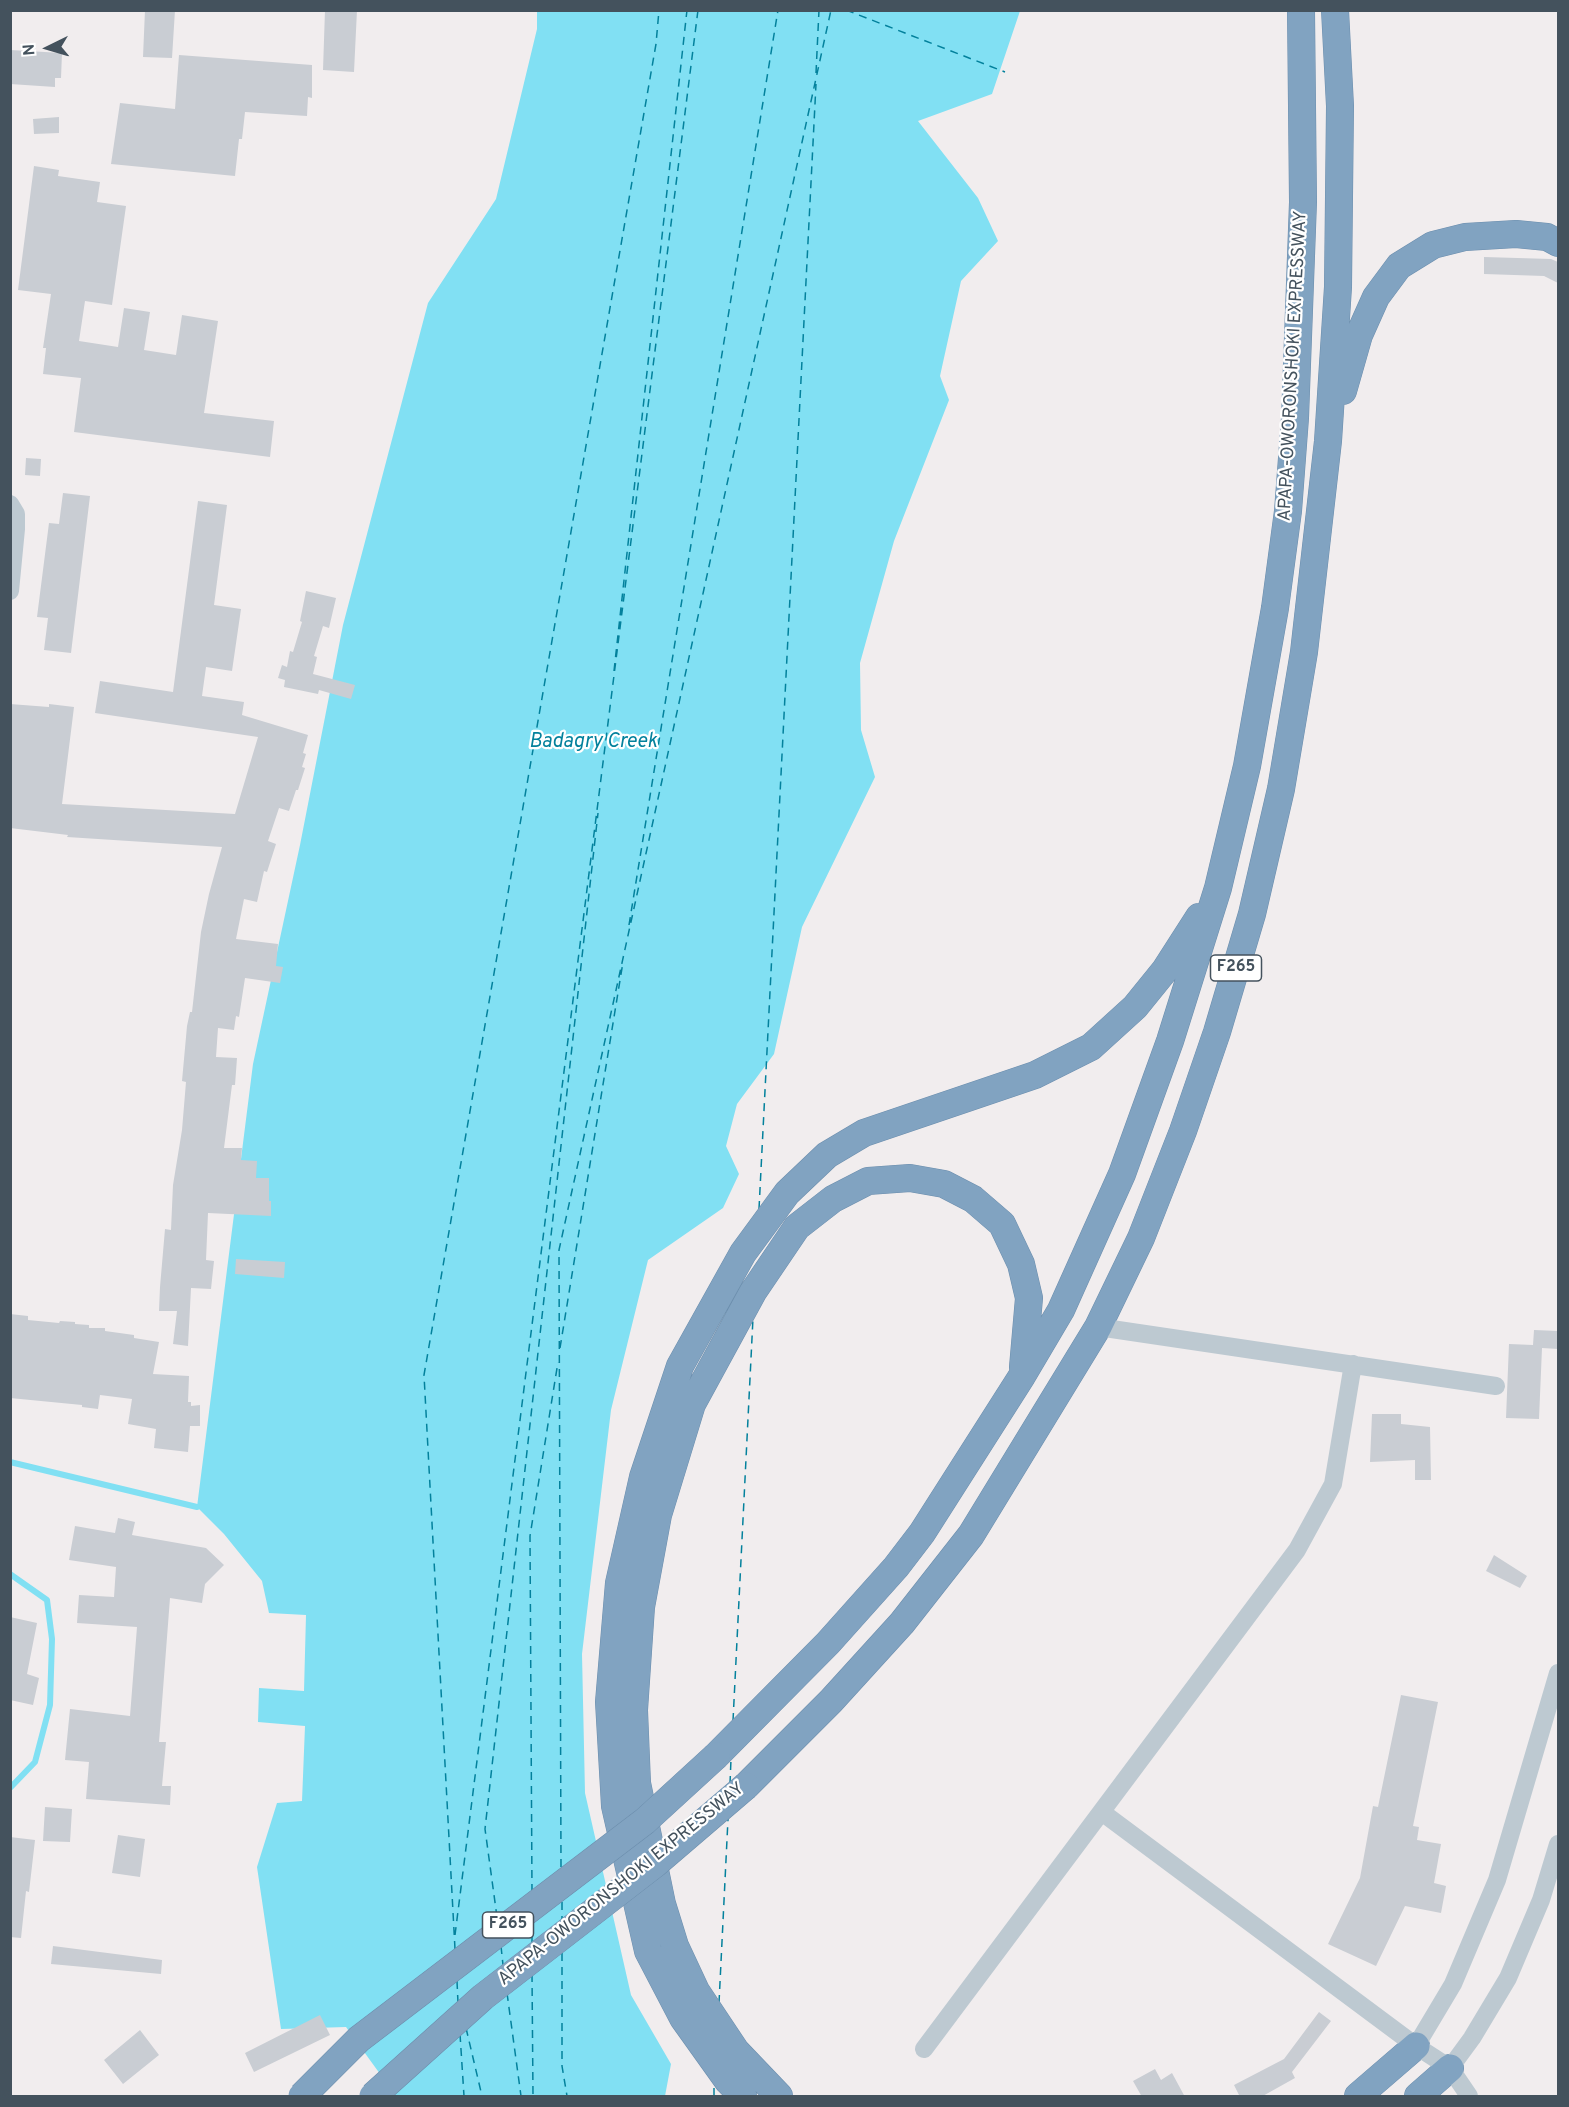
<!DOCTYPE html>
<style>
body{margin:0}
#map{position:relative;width:1569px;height:2107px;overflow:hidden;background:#f1edee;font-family:Overpass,sans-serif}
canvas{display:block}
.frame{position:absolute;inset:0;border:12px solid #44525d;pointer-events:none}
.north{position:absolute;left:18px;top:18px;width:60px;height:60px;-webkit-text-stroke:4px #fff;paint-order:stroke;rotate:265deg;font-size:16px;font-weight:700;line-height:24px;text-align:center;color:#44525d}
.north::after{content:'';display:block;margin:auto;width:21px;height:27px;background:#44525d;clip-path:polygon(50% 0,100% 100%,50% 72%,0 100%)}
</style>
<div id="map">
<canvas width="1569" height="2107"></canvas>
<div class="frame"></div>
<div class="north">N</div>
</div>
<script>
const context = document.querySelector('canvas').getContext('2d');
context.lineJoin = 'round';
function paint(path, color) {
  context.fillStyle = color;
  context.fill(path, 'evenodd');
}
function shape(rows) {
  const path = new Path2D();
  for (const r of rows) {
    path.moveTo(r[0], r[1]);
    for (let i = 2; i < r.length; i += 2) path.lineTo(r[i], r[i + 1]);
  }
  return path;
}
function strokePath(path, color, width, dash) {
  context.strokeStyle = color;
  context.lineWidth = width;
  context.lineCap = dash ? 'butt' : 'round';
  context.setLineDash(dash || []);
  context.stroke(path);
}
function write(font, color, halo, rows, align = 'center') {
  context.font = font + ' Overpass,sans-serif';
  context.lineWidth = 4.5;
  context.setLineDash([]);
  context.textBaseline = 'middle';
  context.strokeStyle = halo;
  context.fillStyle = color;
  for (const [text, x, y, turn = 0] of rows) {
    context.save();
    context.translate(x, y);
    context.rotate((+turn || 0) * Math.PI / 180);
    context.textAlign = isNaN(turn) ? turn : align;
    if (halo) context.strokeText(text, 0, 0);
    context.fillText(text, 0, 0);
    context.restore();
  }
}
const water = shape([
 [537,11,1020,11,992,94,918,121,978,198,998,241,961,281,940,376,949,400,894,541,860,663,861,730,875,777,802,927,774,1054,737,1104,726,1146,739,1174,723,1208,648,1260,611,1410,582,1654,585,1793,631,1995,671,2064,665,2096,396,2096,346,2027,281,2029,257,1867,277,1803,302,1801,305,1726,258,1722,259,1688,304,1691,306,1615,269,1613,262,1581,224,1534,197,1507,253,1064,300,845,343,625,428,303,496,199,537,29]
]);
const stream = shape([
 [10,1462,197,1507],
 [10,1574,47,1600,52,1639,50,1705,35,1762,10,1788]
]);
const ferry = shape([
 [846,10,1005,72],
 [816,73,819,10],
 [614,671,687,10],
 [629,925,778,10],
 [759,1209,816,84],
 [560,1348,623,962],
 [733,1721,753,1318],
 [730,1784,731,1759],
 [561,1867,559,1250,831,10],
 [532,1892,530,1536,558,1362],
 [562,1902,562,1921],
 [497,1917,485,1829,598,813],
 [532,1923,532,1943],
 [455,1935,698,10],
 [501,1946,503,1965],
 [455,1949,424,1375,656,44,659,10],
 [562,1953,562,2066,567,2096],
 [532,1974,533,2096],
 [457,1981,458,2003],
 [507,1993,521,2096],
 [719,2003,728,1819],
 [466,2028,482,2096],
 [460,2034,464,2096],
 [714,2096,714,2085]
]);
const building = shape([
 [145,10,175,10,172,58,143,57],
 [325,10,357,10,354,72,323,70],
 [10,50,62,53,61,78,55,78,55,87,10,84],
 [179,55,312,65,312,98,308,97,307,116,245,112,242,139,239,139,235,176,111,164,120,103,175,109],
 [59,117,59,133,34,134,33,119],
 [34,166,59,170,58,176,100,182,97,202,126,206,112,305,85,301,79,341,118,347,124,308,150,312,144,350,176,355,182,315,218,321,204,413,274,421,270,457,74,432,81,378,43,374,46,348,43,348,51,294,18,290],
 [1484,257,1551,259,1558,262,1558,283,1544,276,1484,274],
 [26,458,41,459,40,476,25,475],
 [63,493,90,496,71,653,44,650,48,618,37,617,49,523,59,524],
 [198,501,227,505,214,605,241,609,232,671,206,667,202,696,244,702,242,715,308,735,303,753,306,754,302,767,305,768,298,790,296,790,289,811,279,808,268,841,276,844,267,872,264,871,257,902,244,899,236,939,278,944,276,966,283,967,280,983,245,978,239,1017,236,1016,234,1030,218,1028,216,1057,237,1058,235,1085,232,1085,224,1148,242,1148,241,1160,257,1161,256,1178,269,1178,269,1201,271,1201,271,1216,208,1213,206,1260,214,1261,211,1289,191,1288,188,1346,173,1344,177,1311,159,1311,160,1287,165,1229,171,1230,173,1185,182,1130,186,1082,182,1081,187,1026,190,1012,192,1012,201,932,209,894,222,847,67,837,68,835,10,828,10,704,49,707,49,704,74,707,62,804,235,814,258,737,95,713,100,681,173,692],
 [306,591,336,598,329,628,323,626,314,656,317,657,313,674,355,685,351,699,319,690,318,694,284,687,285,680,278,678,282,665,287,667,290,651,293,652,302,622,300,621],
 [236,1259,285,1262,284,1278,235,1274],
 [10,1314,28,1316,28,1320,59,1323,60,1321,75,1322,75,1324,89,1325,89,1328,105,1328,105,1331,134,1335,134,1338,159,1342,153,1374,189,1376,188,1402,191,1402,191,1406,200,1405,200,1426,190,1426,188,1452,154,1448,156,1429,128,1424,132,1399,100,1395,98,1409,82,1407,82,1405,10,1398],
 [1534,1330,1558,1331,1558,1349,1542,1348,1539,1419,1506,1418,1509,1344,1533,1345],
 [1372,1414,1401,1414,1401,1424,1430,1427,1431,1480,1415,1480,1415,1460,1370,1462],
 [118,1518,135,1522,132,1535,206,1548,224,1565,205,1584,202,1603,170,1598,159,1742,166,1742,162,1786,171,1786,170,1805,86,1799,89,1762,65,1760,70,1709,130,1716,137,1627,77,1623,79,1595,114,1597,116,1567,69,1560,75,1526,115,1533],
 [1494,1555,1527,1576,1520,1588,1486,1571],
 [10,1617,37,1623,27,1674,39,1678,33,1705,10,1700],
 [1401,1695,1438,1702,1413,1826,1419,1827,1417,1840,1441,1844,1434,1883,1446,1886,1441,1913,1405,1906,1376,1966,1328,1944,1360,1878,1373,1806,1378,1807],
 [45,1807,72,1809,70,1842,43,1841],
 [118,1835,145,1839,140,1877,112,1873],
 [10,1837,35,1840,29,1892,26,1891,21,1938,10,1937],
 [53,1946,162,1960,161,1974,51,1964],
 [1319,2012,1331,2021,1292,2072,1295,2078,1261,2097,1240,2097,1234,2085,1284,2059],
 [320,2015,330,2035,254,2072,245,2053],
 [140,2030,159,2055,123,2084,104,2060],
 [1155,2069,1161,2080,1172,2073,1185,2097,1142,2097,1133,2081]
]);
const minor = shape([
 [10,504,16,514,16,529,10,591],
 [1098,1327,1496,1386],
 [1103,1813,1416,2046,1450,2068,1469,2096],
 [1416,2046,1453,1984,1497,1880,1558,1673],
 [924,2049,1297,1550,1333,1484,1353,1364],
 [1450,2068,1472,2038,1508,1978,1541,1900,1558,1844]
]);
const highway = shape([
 [1343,391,1359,335,1376,297,1399,266,1433,245,1465,237,1516,234,1547,237,1558,243],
 [716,1756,828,1643,896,1567,922,1533,1022,1376,1061,1310,1122,1174,1170,1041,1218,888,1247,766,1275,608,1288,511,1295,418,1303,202,1301,10],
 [746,1786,831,1701,902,1623,971,1535,1098,1327,1141,1238,1183,1131,1217,1032,1252,914,1281,789,1304,652,1328,441,1338,287,1340,106,1335,10],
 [743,2096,728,2081,683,2018,648,1951,615,1806,609,1702,619,1583,643,1477,680,1366,743,1253,787,1193,827,1155,864,1133,1035,1075,1091,1047,1135,1007,1165,970,1199,917],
 [779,2096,736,2051,696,1991,675,1946,662,1904,637,1783,634,1710,641,1607,658,1515,692,1404,753,1292,797,1227,833,1199,868,1181,910,1178,944,1184,973,1199,1002,1224,1021,1264,1029,1298,1023,1367],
 [1358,2096,1416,2046],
 [1418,2096,1450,2068]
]);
const highwayBridge = shape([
 [302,2096,359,2039,645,1821,716,1756],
 [373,2096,483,1997,655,1864,746,1786]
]);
const shields = [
 [1236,968,51],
 [508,1925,51]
];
const shieldNames = [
 ["F265",1236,968],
 ["F265",508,1925]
];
const streetNames = [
 ["APAPA-OWORONSHOKI EXPRESSWAY",1294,366,-87],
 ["APAPA-OWORONSHOKI EXPRESSWAY",622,1885,-39]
];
const waterNames = [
 ["Badagry Creek",593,743]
];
paint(water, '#81e0f3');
strokePath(stream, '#81e0f3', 6);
strokePath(ferry, '#03819c', 1.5, [8, 6]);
paint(building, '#c9cdd3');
strokePath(highway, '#6c8ead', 28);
strokePath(minor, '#bdc9d1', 18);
strokePath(highway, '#81a3c1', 27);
strokePath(highwayBridge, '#6c8ead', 28, []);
strokePath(highwayBridge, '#81a3c1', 27);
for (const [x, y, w] of shields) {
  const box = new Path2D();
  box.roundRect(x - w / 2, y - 13, w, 26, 4.5);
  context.fillStyle = '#fff';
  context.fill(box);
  strokePath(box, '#44525d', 1.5);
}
write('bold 16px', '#44525d', null, shieldNames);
write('18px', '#44525d', '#fff', streetNames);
write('italic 20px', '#03819c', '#fff', waterNames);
</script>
